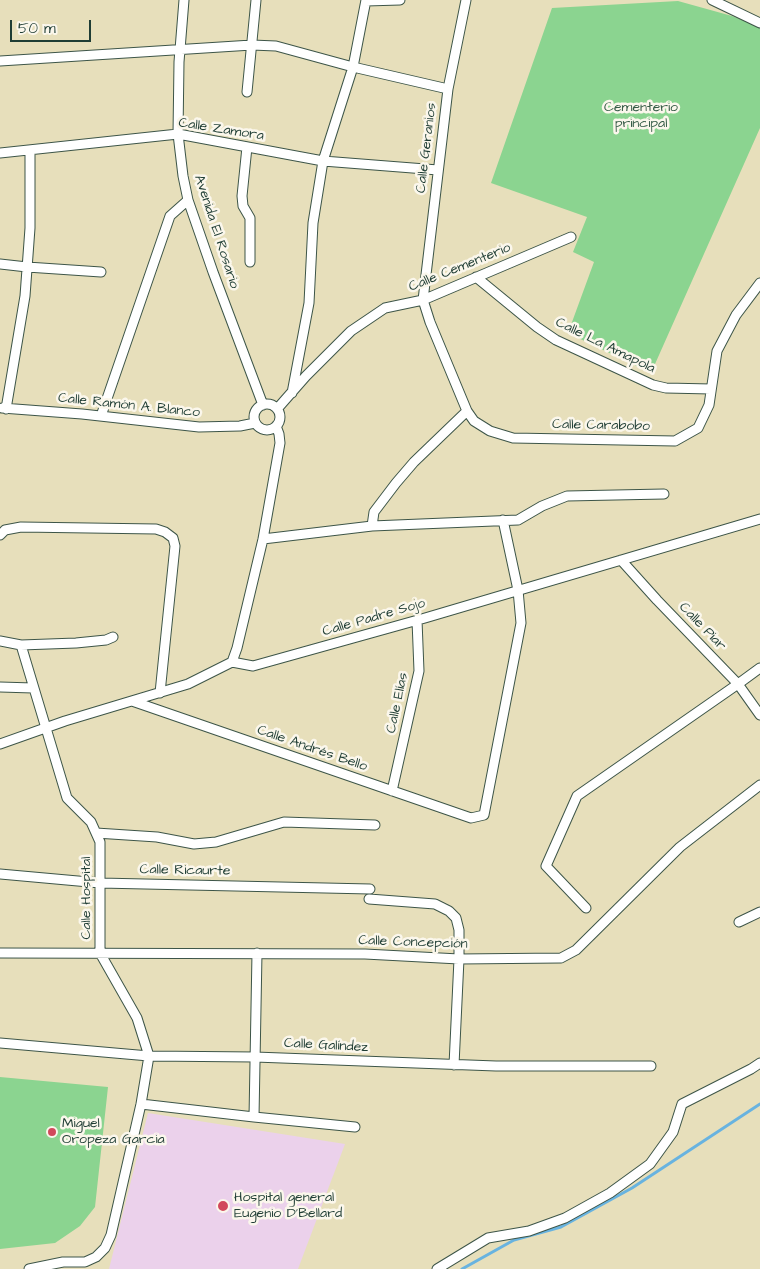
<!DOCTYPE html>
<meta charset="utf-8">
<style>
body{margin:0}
#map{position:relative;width:760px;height:1269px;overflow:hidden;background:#e7dfbb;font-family:"Architects Daughter",sans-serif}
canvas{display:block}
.scale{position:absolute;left:10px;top:20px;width:81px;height:22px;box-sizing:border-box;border:2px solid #1f3d34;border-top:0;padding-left:6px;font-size:15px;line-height:18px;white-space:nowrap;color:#1f3d34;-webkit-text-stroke:4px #fbf7ec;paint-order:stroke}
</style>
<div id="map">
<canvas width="760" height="1269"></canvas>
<div class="scale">50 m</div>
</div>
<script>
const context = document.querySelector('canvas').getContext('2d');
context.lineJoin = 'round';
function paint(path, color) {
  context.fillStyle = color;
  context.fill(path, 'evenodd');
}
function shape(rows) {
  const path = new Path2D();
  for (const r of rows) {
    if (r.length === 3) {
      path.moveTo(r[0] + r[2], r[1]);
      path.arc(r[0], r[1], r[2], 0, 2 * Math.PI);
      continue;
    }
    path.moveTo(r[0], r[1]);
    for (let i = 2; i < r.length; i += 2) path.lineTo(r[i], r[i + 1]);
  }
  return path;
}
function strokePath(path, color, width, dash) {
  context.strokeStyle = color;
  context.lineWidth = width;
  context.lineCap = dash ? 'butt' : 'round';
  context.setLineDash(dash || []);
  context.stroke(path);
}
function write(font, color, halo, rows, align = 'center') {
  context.font = font + ' "Architects Daughter",sans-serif';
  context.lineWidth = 5;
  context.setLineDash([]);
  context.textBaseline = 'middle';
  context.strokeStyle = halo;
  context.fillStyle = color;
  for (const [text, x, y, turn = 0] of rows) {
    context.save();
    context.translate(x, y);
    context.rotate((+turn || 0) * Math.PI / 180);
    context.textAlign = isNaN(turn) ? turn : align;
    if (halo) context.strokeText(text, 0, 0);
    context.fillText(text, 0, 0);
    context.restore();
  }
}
const built = shape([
 [148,1113,345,1144,298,1269,109,1269]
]);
const green = shape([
 [678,1,732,16,760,27,760,128,651,373,568,333,594,262,573,252,587,217,491,183,552,8],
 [0,1077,108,1087,95,1207,80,1226,55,1243,0,1249]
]);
const stream = shape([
 [462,1269,514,1240,561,1227,632,1188,760,1104]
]);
const street = shape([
 [184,0,179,62,178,134,183,176,188,200,213,272,263,405],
 [466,0,448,89,423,300,430,322,467,411,474,421,490,431,513,438,675,441,698,428,709,405,717,351,736,315,760,283],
 [712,0,760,23],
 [366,1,400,0],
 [0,61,252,45,276,46,353,67,448,89],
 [247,92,256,0],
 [247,147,242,196,243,206,250,218,250,262],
 [0,153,178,134,323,161,438,170],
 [0,264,27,267,101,272],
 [476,277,537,327,556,340,653,385,666,388,711,389],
 [292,393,309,303,313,223,323,161,353,67,366,0],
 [267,417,13],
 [2,408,82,414,199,427,240,426,255,423],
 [6,409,25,296,30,228,30,151],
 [277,409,306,376,351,331,385,308,423,300,571,237],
 [101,416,170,216,188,200],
 [372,526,374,512,396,483,414,462,467,411],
 [0,535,5,530,21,527,156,529,165,532,173,538,175,546,160,693],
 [263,539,372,526,518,520,542,506,567,496,664,494],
 [621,560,657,600,738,684,760,715],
 [0,641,21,645,76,643,106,640,113,637],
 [21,645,67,798,91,822,100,842,100,953,137,1018,149,1056,141,1104,111,1235,105,1248,96,1257,85,1262,63,1262,29,1269],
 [232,662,237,648,263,539,280,443,279,434,276,426],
 [0,687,33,688],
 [132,701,471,818,484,815,521,623,518,590,503,520],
 [0,744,65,721,188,684,232,662,253,666,425,618,760,519],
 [392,791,419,671,417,620],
 [96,833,157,837,194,844,216,842,284,822,375,825],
 [0,874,100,883,370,889],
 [369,899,435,904,449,911,456,918,459,930,459,959,454,1065],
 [586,908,546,866,577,796,738,684,760,668],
 [739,922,760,912],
 [0,953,365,954,459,959,561,958,576,950,680,847,760,785],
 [0,1043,149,1056,255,1057,496,1066,651,1066],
 [141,1104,254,1117,355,1127],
 [254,1117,257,953],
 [437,1269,488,1238,529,1231,565,1218,610,1193,650,1164,673,1132,682,1104,751,1069,760,1063]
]);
const markers = [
 [52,1132,5,"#d1495b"],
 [223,1206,6,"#d1495b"]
];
const parkNames = [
 ["Cementerio",641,108],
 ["principal",641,124]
];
const streetNames = [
 ["Calle Zamora",221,130,9],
 ["Calle Geranios",427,148,-83],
 ["Avenida El Rosario",216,232,72],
 ["Calle Cementerio",460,268,-22],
 ["Calle La Amapola",605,346,26],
 ["Calle Ramón A. Blanco",129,406,6],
 ["Calle Carabobo",601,426,1],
 ["Calle Padre Sojo",374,618,-16],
 ["Calle Piar",702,627,46],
 ["Calle Elías",398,703,-78],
 ["Calle Andrés Bello",312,749,19],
 ["Calle Ricaurte",185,871,1],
 ["Calle Hospital",87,898,-90],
 ["Calle Concepción",413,943,2],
 ["Calle Galíndez",326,1046,3]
];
const poiNames = [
 ["Miguel",62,1124],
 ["Oropeza Garcia",62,1140],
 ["Hospital general",234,1198],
 ["Eugenio D'Bellard",234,1214]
];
paint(built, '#ebd1eb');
paint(green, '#8bd490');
strokePath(stream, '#68b3e0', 3);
strokePath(street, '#3d5548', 11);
strokePath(street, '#fff', 9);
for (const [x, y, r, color] of markers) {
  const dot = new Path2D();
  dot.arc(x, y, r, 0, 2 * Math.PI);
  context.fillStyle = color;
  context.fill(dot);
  strokePath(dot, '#fbf7ec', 2);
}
write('14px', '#355b46', '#fbf7ec', parkNames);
write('14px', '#1f3d34', '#fbf7ec', streetNames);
write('14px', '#1f3d34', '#fbf7ec', poiNames, 'left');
</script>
